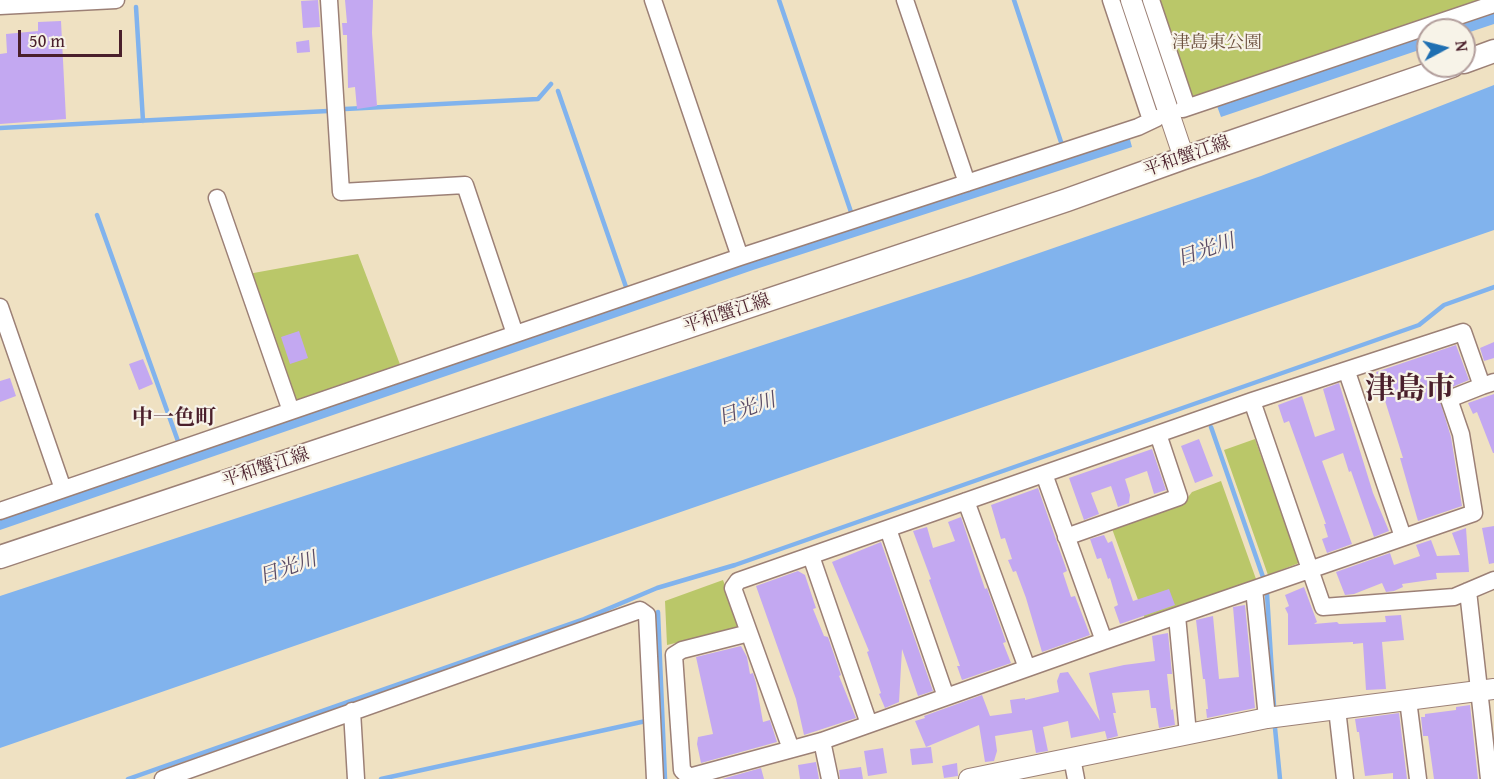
<!DOCTYPE html>
<meta charset="utf-8">
<style>
body{margin:0}
#map{position:relative;width:1494px;height:779px;overflow:hidden;background:#efe1c2;font-family:"Gentium Book Plus",serif}
canvas{display:block}
.north{position:absolute;left:1416px;top:18px;width:60px;height:60px;box-sizing:border-box;background:#f7f3e8;border:2px solid #b29e9c;border-radius:50%;rotate:83deg;font-size:16px;font-weight:700;line-height:24px;text-align:center;color:#4a1f2b}
.north::after{content:'';display:block;margin:auto;width:21px;height:27px;background:#1f6fb2;clip-path:polygon(50% 0,100% 100%,50% 72%,0 100%)}
.scale{position:absolute;left:18px;top:30px;width:104px;height:27px;box-sizing:border-box;border:3px solid #4a1f2b;border-top:0;padding-left:8px;font-size:18px;line-height:21px;white-space:nowrap;color:#4a1f2b;-webkit-text-stroke:4px #f7f3e8;paint-order:stroke}
</style>
<div id="map">
<canvas width="1494" height="779"></canvas>
<div class="north">N</div>
<div class="scale">50 m</div>
</div>
<script>
const context = document.querySelector('canvas').getContext('2d');
context.lineJoin = 'round';
function paint(path, color) {
  context.fillStyle = color;
  context.fill(path, 'evenodd');
}
function shape(rows) {
  const path = new Path2D();
  for (const r of rows) {
    path.moveTo(r[0], r[1]);
    for (let i = 2; i < r.length; i += 2) path.lineTo(r[i], r[i + 1]);
  }
  return path;
}
function strokePath(path, color, width, dash) {
  context.strokeStyle = color;
  context.lineWidth = width;
  context.lineCap = dash ? 'butt' : 'round';
  context.setLineDash(dash || []);
  context.stroke(path);
}
function write(font, color, halo, rows, align = 'center') {
  context.font = font + ' "Gentium Book Plus","Noto Serif JP",serif';
  context.lineWidth = 4.5;
  context.setLineDash([]);
  context.textBaseline = 'middle';
  context.strokeStyle = halo;
  context.fillStyle = color;
  for (const [text, x, y, turn = 0] of rows) {
    context.save();
    context.translate(x, y);
    context.rotate((+turn || 0) * Math.PI / 180);
    context.textAlign = isNaN(turn) ? turn : align;
    if (halo) context.strokeText(text, 0, 0);
    context.fillText(text, 0, 0);
    context.restore();
  }
}
const green = shape([
 [1156,0,1482,0,1189,98],
 [358,254,401,367,297,403,248,274],
 [1255,439,1299,563,1268,575,1224,450],
 [1221,481,1256,579,1145,619,1111,526,1185,501,1192,492],
 [723,580,739,623,736,629,667,645,665,601]
]);
const water = shape([
 [1494,12,1494,24,1464,34,1464,30,1440,30],
 [1428,34,1428,47,1221,117,1217,106],
 [1494,85,1494,230,0,748,0,596,970,277,1261,176],
 [1129,136,1132,147,753,270,0,530,0,517,725,267]
]);
const stream = shape([
 [779,0,851,212],
 [1014,0,1062,145],
 [136,7,143,121],
 [558,91,626,287],
 [345,109,538,99,551,84],
 [0,128,328,111],
 [97,215,179,444],
 [1211,427,1263,577],
 [1267,594,1274,706],
 [658,612,665,779],
 [1275,728,1280,779],
 [128,779,584,619,657,588,735,565,1419,325,1444,305,1494,287],
 [381,779,646,721]
]);
const building = shape([
 [318,0,320,27,303,28,301,1],
 [345,0,373,0,372,33,377,106,357,109,355,87,348,88,347,35,343,35,342,23,347,23],
 [61,21,66,119,0,124,0,54,7,53,6,34,38,31,38,22],
 [309,40,310,52,297,53,296,42],
 [299,331,308,358,290,364,281,337],
 [1494,342,1494,358,1484,361,1480,348],
 [1456,345,1469,380,1445,390,1439,398,1451,437,1462,506,1418,521,1400,458,1403,458,1376,372],
 [143,359,153,384,139,390,129,364],
 [10,378,16,396,0,402,0,381],
 [1339,383,1373,493,1389,531,1374,537,1351,471,1349,472,1343,453,1322,461,1352,544,1327,553,1322,539,1328,537,1324,524,1326,524,1289,421,1284,423,1278,405,1302,396,1315,437,1335,430,1323,389],
 [1494,394,1494,453,1493,453,1477,412,1473,414,1468,403],
 [1199,439,1213,476,1195,483,1181,446],
 [1152,449,1166,490,1154,494,1147,471,1125,479,1130,495,1129,503,1118,507,1111,486,1091,493,1099,514,1084,520,1069,478],
 [1038,488,1067,571,1063,573,1071,597,1075,596,1090,635,1042,652,1026,598,1016,571,1013,572,1008,560,1012,559,1005,538,1001,539,991,505],
 [961,517,985,589,987,588,1006,642,1003,643,1011,663,962,680,957,666,960,666,929,580,931,579,913,531,927,527,933,548,955,541,948,522],
 [1494,526,1494,563,1489,564,1482,528],
 [1466,528,1469,572,1436,573,1437,579,1402,584,1403,587,1394,591,1386,592,1382,583,1354,594,1345,595,1336,572,1390,553,1394,565,1420,556,1416,545,1431,540,1437,556,1460,555,1452,533],
 [1104,535,1108,543,1112,541,1133,601,1169,589,1175,605,1120,624,1114,607,1118,605,1110,578,1108,579,1101,558,1097,559,1090,539],
 [881,542,933,691,918,696,902,649,899,702,885,708,879,694,881,693,867,652,869,651,832,562],
 [798,571,805,575,816,608,813,609,824,636,828,637,841,675,839,676,856,718,804,735,796,699,756,586],
 [1304,587,1317,622,1314,624,1337,622,1339,624,1386,622,1385,616,1401,615,1404,640,1382,642,1386,689,1366,690,1363,643,1353,644,1353,642,1288,645,1288,614,1285,608,1289,606,1285,595],
 [1245,605,1255,708,1207,718,1206,709,1208,709,1205,679,1203,679,1196,620,1213,616,1219,679,1239,677,1233,607],
 [1168,633,1172,674,1167,674,1171,710,1173,709,1175,725,1159,728,1156,708,1151,708,1149,690,1112,693,1116,713,1113,713,1118,736,1107,739,1105,731,1071,738,1068,721,1043,727,1048,751,1036,753,1032,730,995,736,997,751,994,761,985,762,979,725,926,747,915,721,925,718,924,716,982,695,990,716,1012,713,1010,700,1025,698,1025,700,1059,692,1057,681,1060,673,1068,672,1100,721,1089,673,1124,665,1155,661,1152,636],
 [741,646,747,657,750,674,753,673,756,683,763,722,770,720,777,742,701,763,697,744,698,737,713,734,696,657],
 [1470,705,1478,779,1434,779,1428,736,1423,736,1421,717,1425,717,1425,714,1456,710,1456,707],
 [1399,713,1407,779,1393,779,1393,773,1365,776,1359,732,1357,732,1355,719],
 [931,747,933,763,912,765,910,749],
 [883,748,887,773,868,776,864,751],
 [816,762,819,779,800,779,798,765],
 [957,763,958,776,944,778,942,766],
 [861,767,863,779,840,779,839,770],
 [761,768,764,779,722,779]
]);
const minor = shape([
 [329,0,341,192,465,185,515,334],
 [653,0,740,257],
 [905,0,967,183],
 [1111,0,1151,120],
 [1151,0,1187,107],
 [0,6,116,0],
 [1183,109,1494,4],
 [217,198,291,411],
 [0,307,63,489],
 [1347,372,1403,537],
 [1252,401,1323,607,1454,597,1494,580],
 [1044,474,1104,641],
 [966,501,1027,668],
 [0,511,740,257,1138,127,1157,118],
 [888,529,946,697],
 [1066,537,1179,497,1158,434],
 [811,556,869,724],
 [1254,589,1267,718],
 [1468,591,1489,779],
 [1177,616,1188,734],
 [749,633,682,650,674,655,682,770,689,777,822,741,1104,641,1474,513,1461,434,1449,399,1482,386],
 [1408,700,1418,779],
 [1337,709,1345,779],
 [352,711,356,779],
 [822,741,830,779],
 [791,749,733,588,738,581,1252,401,1463,332,1482,386,1494,382],
 [1072,758,1076,779],
 [163,779,640,610,647,615,655,779]
]);
const tertiary = shape([
 [1131,0,1184,158],
 [969,779,1267,718,1494,689]
]);
const secondary = shape([
 [1464,62,1494,51],
 [0,557,1067,200,1184,158,1452,66]
]);
const parkNames = [
 ["津島東公園",1217,43]
];
const streetNames = [
 ["平和蟹江線",1187,157,-19],
 ["平和蟹江線",727,314,-18],
 ["平和蟹江線",266,468,-18]
];
const waterNames = [
 ["日光川",1206,251,-19],
 ["日光川",747,410,-19],
 ["日光川",288,569,-19]
];
const quarterNames = [
 ["中一色町",174,419]
];
const townNames = [
 ["津島市",1410,390]
];
paint(green, '#bac769');
paint(water, '#81b3ed');
strokePath(stream, '#81b3ed', 4.5);
paint(building, '#c3a8f1');
strokePath(minor, '#9c8076', 19);
strokePath(tertiary, '#9c8076', 22);
strokePath(secondary, '#9c8076', 25);
strokePath(minor, '#fff', 16);
strokePath(tertiary, '#fff', 20);
strokePath(secondary, '#fff', 22);
write('18px', '#6c513e', '#f7f3e8', parkNames);
write('18px', '#4a1f2b', '#f7f3e8', streetNames);
write('italic 20px', '#5a4b65', '#f7f3e8', waterNames);
write('bold 21px', '#4a1f2b', '#f7f3e8', quarterNames);
write('bold 30px', '#4a1f2b', '#f7f3e8', townNames);
</script>
